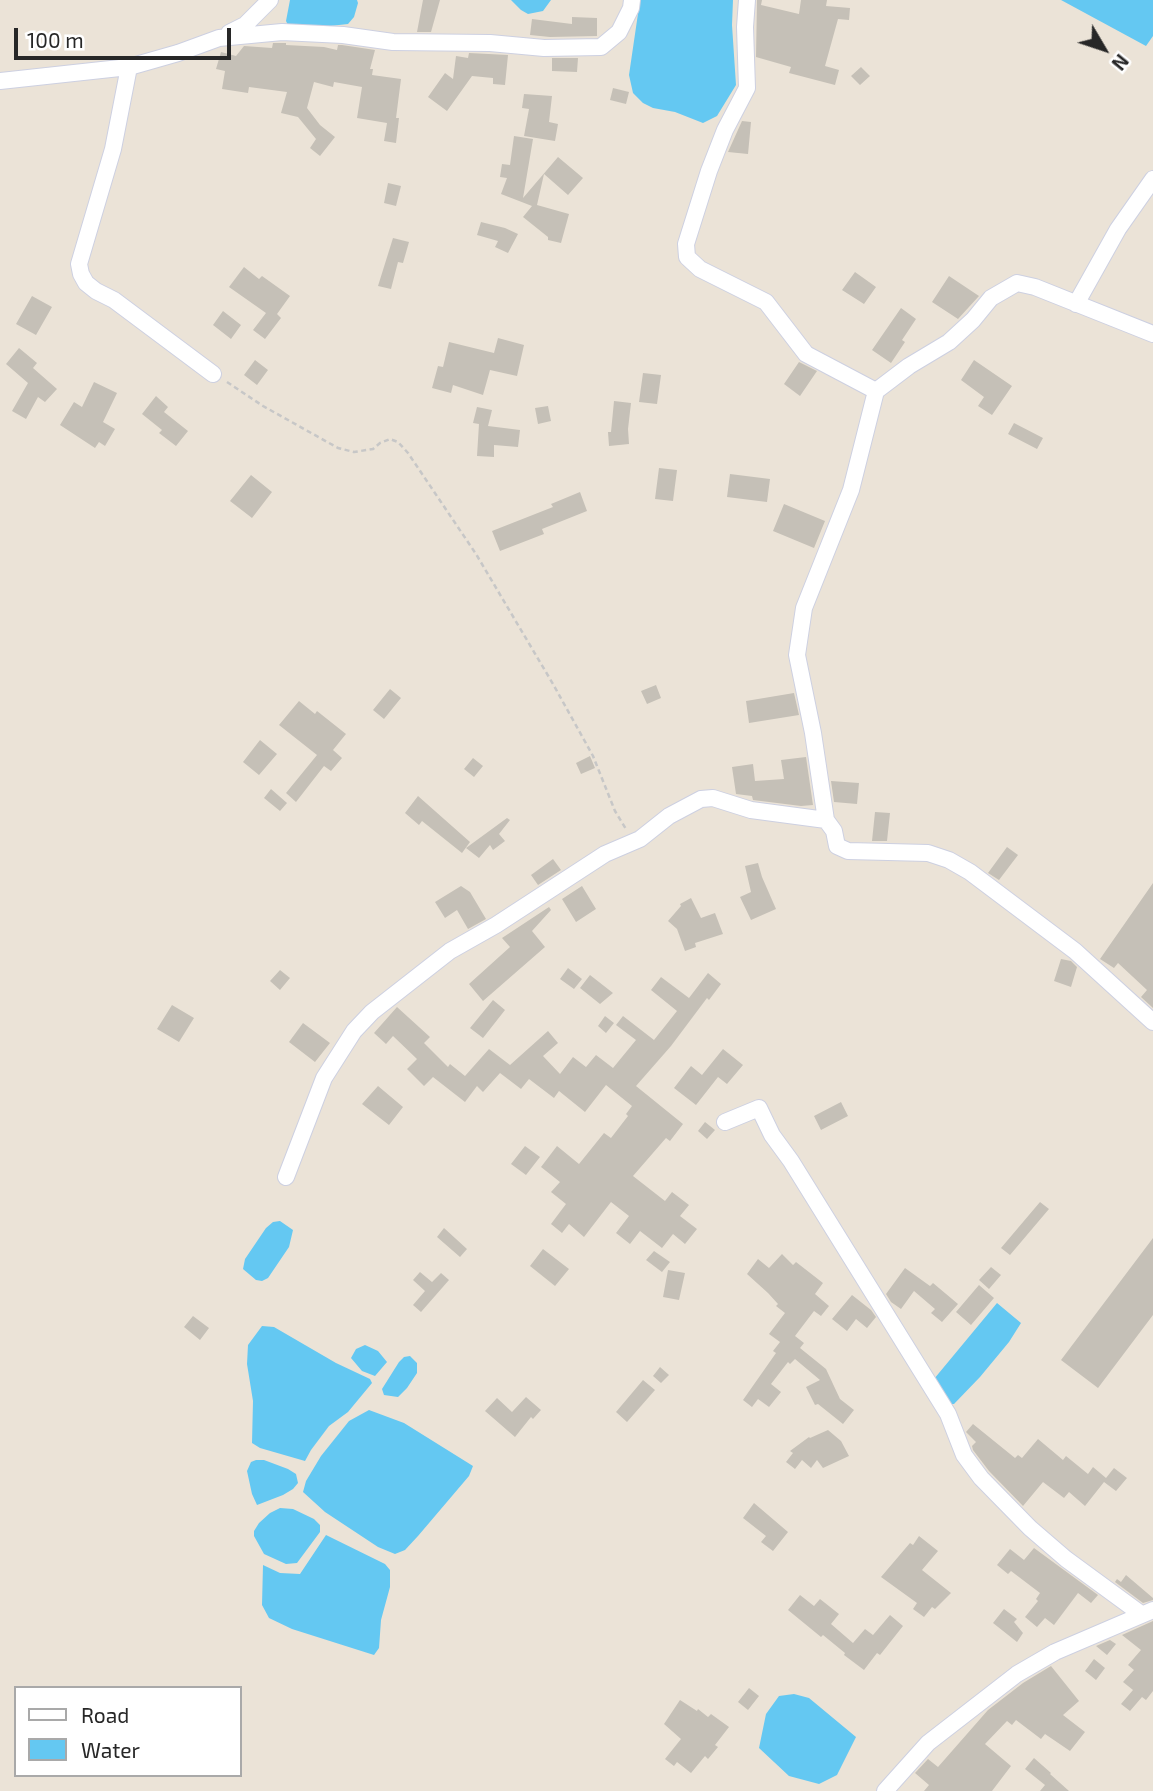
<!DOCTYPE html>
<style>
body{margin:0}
#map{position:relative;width:1153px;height:1791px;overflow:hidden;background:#ebe3d7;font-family:"Exo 2",sans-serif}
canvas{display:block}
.legend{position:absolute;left:14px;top:1686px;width:228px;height:91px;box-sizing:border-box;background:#fff;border:2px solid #a9a9a9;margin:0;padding:9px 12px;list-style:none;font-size:21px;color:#272727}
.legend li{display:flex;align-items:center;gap:14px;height:35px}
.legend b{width:35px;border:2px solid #a9a9a9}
.north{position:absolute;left:1069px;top:14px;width:70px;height:70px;-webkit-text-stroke:5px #fff;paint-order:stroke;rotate:129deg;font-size:19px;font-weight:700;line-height:28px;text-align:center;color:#272727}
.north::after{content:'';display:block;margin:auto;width:24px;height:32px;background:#272727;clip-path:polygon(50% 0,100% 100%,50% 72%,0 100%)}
.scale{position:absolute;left:14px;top:28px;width:217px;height:32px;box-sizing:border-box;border:4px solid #272727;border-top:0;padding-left:9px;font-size:21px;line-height:24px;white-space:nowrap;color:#272727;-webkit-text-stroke:5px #fff;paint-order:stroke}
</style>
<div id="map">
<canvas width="1153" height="1791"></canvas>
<ul class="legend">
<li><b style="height:9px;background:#fff"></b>Road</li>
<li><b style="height:19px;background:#64c8f2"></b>Water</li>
</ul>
<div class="north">N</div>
<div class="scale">100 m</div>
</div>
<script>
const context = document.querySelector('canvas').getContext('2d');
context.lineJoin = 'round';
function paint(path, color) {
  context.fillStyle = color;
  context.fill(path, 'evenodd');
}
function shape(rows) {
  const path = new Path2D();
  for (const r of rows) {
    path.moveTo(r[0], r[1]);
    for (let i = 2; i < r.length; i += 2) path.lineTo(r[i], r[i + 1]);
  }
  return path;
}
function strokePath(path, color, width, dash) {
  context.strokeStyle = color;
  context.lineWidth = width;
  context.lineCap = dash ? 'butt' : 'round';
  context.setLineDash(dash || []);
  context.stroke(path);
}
const water = shape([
 [290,0,357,0,358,3,354,17,348,24,321,27,288,25,286,21],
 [511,0,551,0,543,11,528,14,521,10],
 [640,0,733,0,732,25,736,85,717,116,703,123,675,112,653,108,643,103,633,93,629,75],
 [1061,0,1153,0,1153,36,1146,46],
 [280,1221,293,1230,289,1247,268,1278,262,1281,256,1280,243,1269,245,1259,266,1228,273,1222],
 [997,1303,1021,1323,1009,1342,980,1377,954,1404,947,1404,934,1379],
 [262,1326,274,1327,336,1363,370,1379,372,1383,348,1412,329,1426,311,1450,305,1461,260,1448,252,1443,253,1401,247,1364,248,1345],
 [365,1345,378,1351,387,1362,375,1376,362,1371,351,1358,356,1349],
 [410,1356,417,1363,417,1373,407,1388,398,1397,384,1395,382,1389,399,1362,404,1357],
 [369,1410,404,1423,473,1466,469,1476,418,1536,405,1550,395,1554,378,1547,325,1512,303,1492,306,1481,321,1456,349,1421],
 [256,1460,264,1460,288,1469,296,1474,298,1483,293,1489,283,1495,257,1505,252,1494,247,1471,251,1462],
 [280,1508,293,1509,314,1519,320,1525,320,1532,297,1563,286,1564,264,1554,254,1536,254,1531,259,1523,270,1513],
 [326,1535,385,1564,390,1570,390,1587,381,1620,379,1648,374,1655,292,1629,269,1618,262,1605,263,1565,280,1573,300,1574],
 [794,1694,809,1698,856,1737,837,1775,819,1784,789,1776,759,1748,766,1714,779,1696]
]);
const building = shape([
 [423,0,440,0,431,32,417,32],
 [757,0,762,0,761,5,799,14,801,0,827,0,826,6,850,8,849,20,838,19,825,66,839,70,835,85,789,73,791,67,756,57],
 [572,17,597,18,597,36,550,37,530,35,532,19,572,24],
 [273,43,286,43,286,45,324,47,337,50,338,45,342,45,375,50,370,69,373,69,372,75,401,79,396,118,399,118,396,143,384,141,387,123,357,118,362,87,334,82,333,87,314,82,307,108,320,125,335,137,320,156,310,148,316,139,298,117,281,113,287,92,249,87,248,93,222,89,225,71,216,69,221,52,236,56,244,46,272,48],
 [469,53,508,55,505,85,493,84,493,78,472,76,447,111,428,97,445,73,453,79,456,56,468,58],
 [552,58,578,58,577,72,552,71],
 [861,67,870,76,860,85,851,76],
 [613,88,629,92,626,104,610,100],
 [524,94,552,96,549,122,558,124,555,141,524,136,529,109,522,108],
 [742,121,751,122,748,154,728,152],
 [514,136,533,139,523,198,558,157,583,178,568,195,544,174,537,205,569,214,561,243,548,240,548,237,523,217,532,206,501,194,507,178,500,177,502,164,510,165],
 [388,183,401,186,396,206,384,203],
 [481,222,505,228,518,234,508,253,495,247,498,241,477,235],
 [393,238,409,242,403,263,398,262,391,289,378,286],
 [244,267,259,279,262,276,290,296,277,314,281,318,265,339,253,330,266,313,229,287],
 [855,272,876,287,864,304,842,290],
 [949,276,979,296,958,319,932,302],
 [32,296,52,307,36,335,16,324],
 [901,308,916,319,902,340,905,342,891,363,872,350],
 [223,311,241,325,231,339,213,325],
 [498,338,524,345,517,376,490,370,483,395,453,385,451,393,432,388,438,366,443,367,449,342,494,353],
 [19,348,37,363,33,368,57,389,45,402,38,397,26,419,12,411,28,383,6,364],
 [255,360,268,370,257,385,244,375],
 [974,360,1012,386,992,415,978,406,984,397,961,380],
 [799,362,817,371,800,396,784,384],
 [643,373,661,375,657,404,639,402],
 [94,382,117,393,103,422,115,429,105,446,99,442,95,448,60,425,74,402,82,407],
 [156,396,168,407,164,412,188,431,176,446,159,433,162,430,142,414],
 [614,401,631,403,628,429,629,444,609,446,608,432,611,432],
 [548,406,551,421,538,424,535,408],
 [477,407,492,410,488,426,520,430,518,447,494,445,494,457,477,456,479,424,473,423],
 [1014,423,1043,438,1037,449,1008,434],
 [659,468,677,470,673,501,655,499],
 [730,474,770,479,767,502,727,497],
 [251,475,272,492,252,518,230,501],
 [580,492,587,511,542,529,544,534,500,551,492,531,553,507,551,504],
 [784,504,825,521,814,548,773,531],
 [656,685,661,698,647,704,641,691],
 [390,689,401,698,384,719,373,710],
 [794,693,799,715,749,723,746,701],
 [299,701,315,714,317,711,346,734,333,750,342,758,331,771,324,766,296,802,286,793,317,755,279,725],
 [260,740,277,754,259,775,243,762],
 [590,756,595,768,581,774,576,763],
 [806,757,813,805,801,806,753,800,752,796,736,794,732,767,753,764,755,781,784,779,781,760],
 [473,758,483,766,474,777,464,769],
 [831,781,859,783,857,804,834,802],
 [271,789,287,803,280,811,264,798],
 [418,796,470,842,462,853,422,821,419,825,405,813],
 [875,812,890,813,887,841,872,841],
 [507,818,510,820,499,834,505,841,493,850,490,845,479,858,466,848],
 [1007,847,1018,855,999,880,988,873],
 [553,859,561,870,538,885,531,875],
 [758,863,762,877,776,909,751,920,740,897,751,892,745,866],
 [1153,883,1153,1008,1141,997,1147,990,1118,963,1114,968,1100,959],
 [461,886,470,892,486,919,468,929,457,910,445,918,435,902],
 [582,886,596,909,576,922,562,899],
 [691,898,701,918,715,913,723,934,695,943,696,947,685,951,677,929,668,921,681,906,680,904],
 [549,907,551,910,532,931,545,947,483,1001,469,984,510,947,502,938],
 [1061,959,1071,961,1077,967,1071,987,1054,981],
 [568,968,582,979,574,989,560,979],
 [280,970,290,978,280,990,270,981],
 [708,973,721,984,709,1000,707,998,671,1046,636,1086,683,1124,670,1141,666,1138,633,1176,665,1201,672,1192,689,1205,680,1216,697,1229,685,1244,673,1234,662,1248,640,1231,630,1244,616,1233,629,1216,611,1202,584,1237,569,1224,562,1233,551,1224,566,1204,551,1192,560,1182,541,1167,557,1146,579,1164,604,1133,611,1138,628,1116,626,1114,632,1106,606,1085,585,1112,559,1091,554,1098,529,1079,521,1089,500,1073,483,1092,477,1086,465,1102,433,1077,424,1086,407,1069,417,1059,393,1036,386,1044,374,1033,397,1007,430,1037,424,1043,448,1067,450,1064,465,1076,489,1049,510,1065,548,1031,558,1043,543,1056,560,1074,573,1057,586,1067,596,1055,613,1068,636,1040,616,1025,623,1016,654,1040,677,1011,651,990,661,977,689,998],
 [590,975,613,993,600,1004,580,988],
 [493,1000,505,1010,483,1038,470,1028],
 [172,1005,194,1018,179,1042,157,1029],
 [605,1016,614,1023,606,1033,598,1026],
 [303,1023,330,1043,315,1062,289,1042],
 [723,1049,743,1065,727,1084,718,1077,696,1105,674,1088,691,1066,702,1075],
 [378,1086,403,1107,389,1125,362,1104],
 [841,1102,848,1116,821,1130,814,1116],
 [705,1122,715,1130,707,1139,698,1131],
 [525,1146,540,1157,526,1175,511,1164],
 [1040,1202,1049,1209,1010,1255,1001,1248],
 [444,1228,467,1249,460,1257,437,1237],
 [1153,1238,1153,1315,1098,1388,1061,1360],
 [543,1249,569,1269,555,1286,530,1266],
 [654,1251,670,1262,662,1272,646,1260],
 [782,1254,793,1265,796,1262,823,1283,815,1294,829,1306,821,1316,814,1311,795,1336,804,1343,800,1348,826,1369,840,1399,854,1410,843,1424,818,1404,815,1405,806,1387,820,1380,795,1359,790,1364,788,1362,771,1384,781,1392,769,1407,758,1399,752,1407,743,1400,776,1353,773,1351,780,1342,769,1334,785,1313,776,1306,778,1304,768,1293,747,1274,758,1259,769,1268],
 [991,1267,1001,1275,989,1289,979,1280],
 [905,1268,930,1286,933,1283,958,1304,942,1322,931,1313,935,1309,914,1291,901,1309,891,1302,886,1294],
 [668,1270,685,1273,679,1300,663,1297],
 [420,1272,432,1282,441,1273,449,1280,421,1312,413,1305,425,1291,413,1280],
 [979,1285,994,1298,971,1325,956,1312],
 [852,1295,871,1310,876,1317,867,1328,856,1319,847,1331,832,1319],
 [193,1316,209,1328,200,1340,184,1327],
 [660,1367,669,1375,661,1383,653,1376],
 [643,1380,655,1390,627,1422,616,1412],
 [526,1397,541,1410,533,1419,531,1417,515,1437,485,1411,497,1398,512,1412],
 [973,1424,1015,1458,1018,1455,1022,1458,1038,1439,1063,1460,1066,1456,1088,1474,1093,1467,1106,1478,1114,1468,1127,1478,1116,1491,1104,1482,1085,1506,1069,1492,1064,1498,1043,1482,1023,1506,989,1471,973,1450,972,1446,976,1442,966,1432],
 [828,1430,841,1441,849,1456,823,1468,817,1460,811,1468,802,1460,795,1469,786,1462,793,1453,790,1451,809,1437,810,1438],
 [754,1503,788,1532,773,1551,761,1542,766,1536,743,1518],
 [919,1536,938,1551,922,1570,951,1593,935,1609,932,1607,924,1617,913,1609,917,1603,881,1577,910,1543,913,1545],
 [1034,1548,1098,1595,1091,1603,1078,1593,1054,1625,1045,1618,1037,1627,1025,1617,1038,1601,1036,1599,1040,1593,1011,1571,1008,1574,997,1565,1010,1549,1024,1560],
 [1126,1575,1153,1598,1153,1600,1143,1603,1115,1582,1117,1579,1121,1582],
 [800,1595,814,1606,820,1599,839,1614,831,1624,853,1643,865,1629,873,1635,890,1615,903,1626,880,1655,877,1653,864,1670,844,1655,845,1653,823,1635,821,1637,788,1610],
 [1004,1609,1017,1619,1014,1622,1023,1633,1017,1642,993,1623],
 [1153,1621,1153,1691,1146,1700,1142,1697,1130,1711,1121,1704,1133,1690,1123,1682,1134,1670,1128,1665,1141,1650,1122,1635],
 [1110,1640,1116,1644,1107,1655,1096,1646],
 [1094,1659,1105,1668,1096,1680,1085,1671],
 [1051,1666,1079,1701,1063,1715,1085,1732,1070,1751,1045,1734,1041,1739,1016,1720,1012,1725,1007,1721,985,1744,1011,1766,992,1791,924,1791,929,1785,915,1773,928,1759,938,1767,988,1710,1023,1683],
 [749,1688,759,1696,748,1710,738,1702],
 [680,1700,697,1711,698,1709,708,1717,711,1714,729,1727,715,1745,718,1747,708,1759,705,1756,691,1773,677,1762,674,1766,665,1759,681,1739,664,1724],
 [1034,1758,1051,1773,1050,1774,1069,1791,1040,1791,1045,1785,1025,1769]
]);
const path = shape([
 [227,382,263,406,338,448,354,452,373,449,380,443,390,439,398,442,408,453,476,554,553,684,593,756,615,811,626,829]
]);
const street = shape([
 [747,0,745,27,747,88,725,130,709,171,686,244,687,257,700,269,766,302,806,354,876,391],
 [229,33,245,25,270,0],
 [129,67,113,149,79,264,81,274,86,283,96,291,114,300,213,374],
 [0,81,129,67,178,53,219,38,282,32,343,35,393,42,490,43,544,48,601,47,619,32,631,8,632,0],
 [1076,304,1118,229,1153,179],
 [1153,334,1035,287,1017,283,991,298,973,320,949,342,909,366,876,391,851,490,804,608,797,655,813,733,826,820,834,831,837,846,848,851,928,853,949,860,970,872,1075,951,1153,1022],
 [725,1122,759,1108,772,1135,791,1161,948,1414,964,1455,981,1478,1030,1528,1066,1559,1141,1614],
 [286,1177,324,1078,354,1031,372,1012,450,951,496,925,605,854,640,839,669,816,701,799,713,798,751,810,826,820],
 [885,1791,928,1743,1017,1674,1055,1652,1153,1610]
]);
paint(water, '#64c8f2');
paint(building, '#c5c0b7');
strokePath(street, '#cdd0e1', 18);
strokePath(path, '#c7c7c7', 2.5, [5, 3.5]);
strokePath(street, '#fff', 16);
</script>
